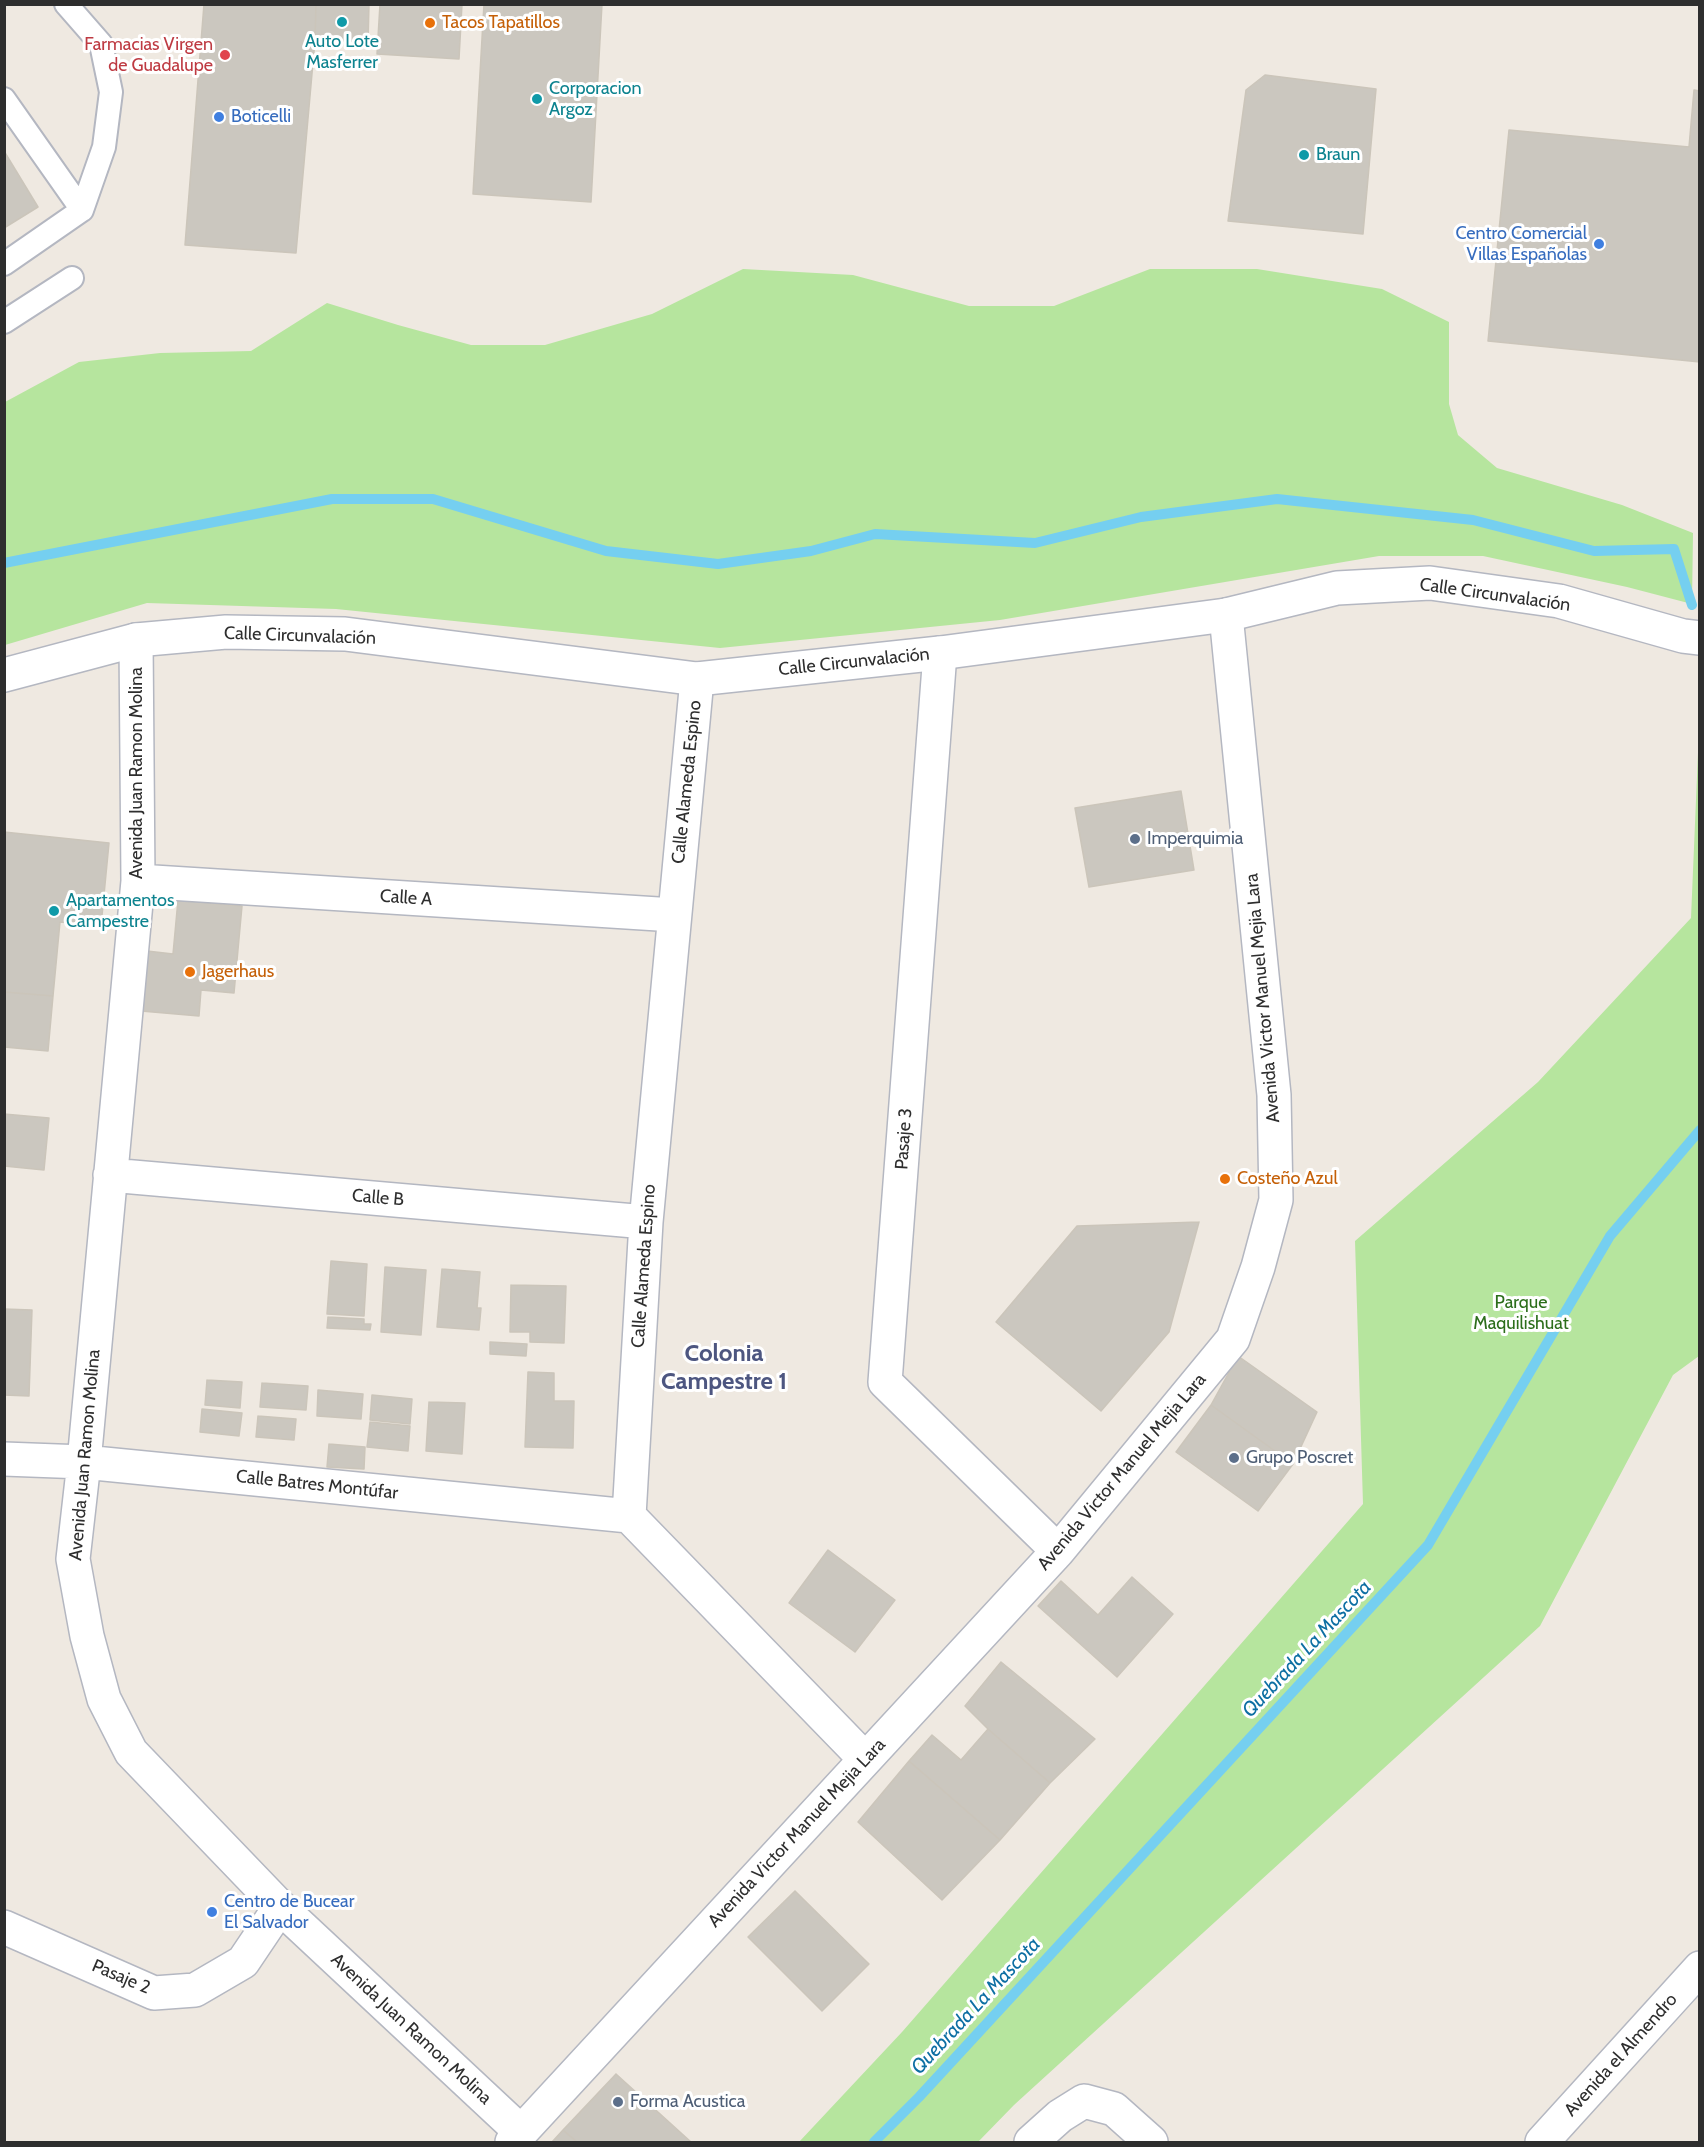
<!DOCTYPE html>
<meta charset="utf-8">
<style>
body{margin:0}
#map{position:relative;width:1704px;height:2147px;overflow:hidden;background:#efe9e1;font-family:Cabin,sans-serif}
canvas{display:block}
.frame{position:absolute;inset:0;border:6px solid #2e2e2e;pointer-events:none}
</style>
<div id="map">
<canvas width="1704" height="2147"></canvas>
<div class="frame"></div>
</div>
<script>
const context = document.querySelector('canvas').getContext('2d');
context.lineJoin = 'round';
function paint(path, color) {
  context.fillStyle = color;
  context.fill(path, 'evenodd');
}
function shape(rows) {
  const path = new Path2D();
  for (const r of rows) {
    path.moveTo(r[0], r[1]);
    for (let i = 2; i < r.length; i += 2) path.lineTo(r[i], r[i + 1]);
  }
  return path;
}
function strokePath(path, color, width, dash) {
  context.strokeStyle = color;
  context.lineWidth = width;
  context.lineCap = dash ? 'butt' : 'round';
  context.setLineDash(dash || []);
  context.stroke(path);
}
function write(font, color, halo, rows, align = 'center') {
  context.font = font + ' Cabin,sans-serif';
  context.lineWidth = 6;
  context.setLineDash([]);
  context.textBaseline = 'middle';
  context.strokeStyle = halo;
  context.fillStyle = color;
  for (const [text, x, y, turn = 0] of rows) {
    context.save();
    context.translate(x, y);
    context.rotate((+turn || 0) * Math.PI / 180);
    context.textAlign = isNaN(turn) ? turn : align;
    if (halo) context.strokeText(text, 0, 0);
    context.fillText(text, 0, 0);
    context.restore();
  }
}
const green = shape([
 [743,269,853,275,969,306,1054,306,1150,269,1257,269,1382,289,1449,322,1449,404,1458,435,1497,468,1622,505,1693,533,1692,604,1627,587,1483,556,1379,556,1000,620,720,648,336,609,147,603,5,645,5,402,79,362,160,353,251,351,327,303,398,325,471,345,545,345,652,314],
 [1699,729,1699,1356,1673,1375,1540,1626,1014,2105,978,2142,799,2142,902,2032,1363,1504,1355,1241,1538,1082,1691,918]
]);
const stream = shape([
 [4,563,332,499,433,499,606,551,718,564,811,551,875,534,1035,543,1141,517,1277,499,1473,520,1594,551,1674,549,1692,605],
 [874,2142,919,2097,1428,1545,1610,1236,1700,1130]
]);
const building = shape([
 [204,4,316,4,315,40,296,253,185,245,204,4],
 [316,4,369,4,368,42,315,40,316,4],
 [380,4,462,4,459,59,377,54,380,4],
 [484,4,602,4,591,202,473,194,484,4],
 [1265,75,1376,89,1363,234,1228,221,1246,90,1265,75],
 [1694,90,1700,91,1700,362,1488,341,1509,130,1689,147,1694,90],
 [4,151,38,207,4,228,4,151],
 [1181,791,1194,870,1089,887,1075,808,1181,791],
 [4,832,109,843,101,926,60,922,53,996,4,992,4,832],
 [178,900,242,906,234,993,201,990,199,1016,141,1011,147,951,173,954,178,900],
 [4,992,53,996,48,1051,4,1047,4,992],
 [4,1114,49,1118,44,1170,4,1166,4,1114],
 [1199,1222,1169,1332,1101,1411,996,1322,1077,1226,1199,1222],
 [331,1261,367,1264,364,1316,327,1314,331,1261],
 [385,1267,426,1270,421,1335,381,1332,385,1267],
 [442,1269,480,1272,477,1308,481,1308,479,1330,437,1327,442,1269],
 [511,1285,566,1286,564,1343,530,1342,530,1332,510,1332,511,1285],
 [4,1309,32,1310,29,1396,4,1395,4,1309],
 [328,1317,364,1319,364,1324,371,1324,370,1330,327,1328,328,1317],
 [490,1342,527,1344,526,1356,490,1354,490,1342],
 [1238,1356,1317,1412,1293,1464,1211,1405,1238,1356],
 [528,1372,554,1373,554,1401,574,1401,573,1448,525,1447,528,1372],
 [207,1380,242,1382,240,1408,205,1405,207,1380],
 [262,1383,308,1386,306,1410,260,1407,262,1383],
 [318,1390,363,1394,361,1419,317,1416,318,1390],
 [372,1395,412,1399,410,1424,370,1420,372,1395],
 [429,1402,465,1403,462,1454,426,1451,429,1402],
 [1211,1405,1293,1464,1258,1511,1176,1452,1211,1405],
 [202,1409,242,1413,239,1436,200,1432,202,1409],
 [258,1416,296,1419,294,1440,256,1437,258,1416],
 [370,1422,410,1426,408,1451,367,1447,370,1422],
 [329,1444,365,1447,364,1469,327,1467,329,1444],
 [828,1550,895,1600,855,1652,789,1603,828,1550],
 [1132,1577,1173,1614,1117,1677,1038,1606,1061,1581,1098,1615,1132,1577],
 [1001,1662,1095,1739,1050,1783,988,1729,965,1706,1001,1662],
 [988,1729,1050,1783,1000,1840,909,1761,932,1735,961,1760,988,1729],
 [909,1761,1000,1840,942,1900,858,1822,909,1761],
 [795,1891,869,1964,822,2011,748,1937,795,1891],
 [616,2074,691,2142,577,2142,563,2130,616,2074],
 [563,2130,577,2142,552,2142,563,2130]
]);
const service = shape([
 [66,4,101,44,111,92,104,147,82,210],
 [4,99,82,210],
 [4,264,82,210],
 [4,322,72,278]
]);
const minor = shape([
 [136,640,138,881,84,1462,73,1559,87,1636,104,1699,131,1752,280,1907,521,2132],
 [940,653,885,1382,1058,1551],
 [697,679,646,1222,629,1516,865,1759],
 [138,881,674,915],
 [110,1175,646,1222],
 [4,1459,84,1462,629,1516],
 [4,1927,154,1993,195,1990,243,1962,280,1907],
 [512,2142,1058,1551,1233,1339,1258,1267,1276,1200,1274,1095,1226,615],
 [1031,2142,1060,2116,1084,2101,1114,2109,1151,2142],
 [1542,2142,1700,1968]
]);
const tertiary = shape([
 [4,675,136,640,226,632,345,634,697,679,940,653,1226,615,1337,588,1430,583,1559,601,1683,636,1700,638]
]);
const markers = [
 [342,22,6,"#0f9aa8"],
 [430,23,6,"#e8710a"],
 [225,55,6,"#e0444e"],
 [537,99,6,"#0f9aa8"],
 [219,117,6,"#3f7fe0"],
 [1304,155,6,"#0f9aa8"],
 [1599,244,6,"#3f7fe0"],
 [1135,839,6,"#5c6f8a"],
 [54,911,6,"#0f9aa8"],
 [190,972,6,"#e8710a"],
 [1225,1179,6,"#e8710a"],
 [1234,1458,6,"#5c6f8a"],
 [212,1912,6,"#3f7fe0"],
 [618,2102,6,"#5c6f8a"]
];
const foodNames = [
 ["Tacos Tapatillos",442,23],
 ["Jagerhaus",202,972],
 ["Costeño Azul",1237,1179]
];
const cultureNames = [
 ["Auto Lote",342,42,"center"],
 ["Masferrer",342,63,"center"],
 ["Corporacion",549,89],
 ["Argoz",549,110],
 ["Braun",1316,155],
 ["Apartamentos",66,901],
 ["Campestre",66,922]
];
const healthNames = [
 ["Farmacias Virgen",213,45],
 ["de Guadalupe",213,66]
];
const shopNames = [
 ["Boticelli",231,117],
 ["Centro Comercial",1587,234,"right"],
 ["Villas Españolas",1587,255,"right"],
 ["Centro de Bucear",224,1902],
 ["El Salvador",224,1923]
];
const streetNames = [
 ["Calle Circunvalación",1495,595,8],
 ["Calle Circunvalación",300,636,2],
 ["Calle Circunvalación",854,662,-6],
 ["Avenida Juan Ramon Molina",137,773,-90],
 ["Calle Alameda Espino",687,782,-84],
 ["Calle A",406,898,4],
 ["Avenida Victor Manuel Mejia Lara",1263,998,-95],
 ["Pasaje 3",904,1139,-86],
 ["Calle B",378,1198,5],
 ["Calle Alameda Espino",644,1266,-86],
 ["Avenida Juan Ramon Molina",85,1455,-85],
 ["Avenida Victor Manuel Mejia Lara",1122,1472,-50],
 ["Calle Batres Montúfar",317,1485,6],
 ["Avenida Victor Manuel Mejia Lara",797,1833,-47],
 ["Pasaje 2",121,1977,23],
 ["Avenida Juan Ramon Molina",411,2029,43],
 ["Avenida el Almendro",1621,2055,-48]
];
const serviceNames = [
 ["Imperquimia",1147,839],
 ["Grupo Poscret",1246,1458],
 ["Forma Acustica",630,2102]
];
const parkNames = [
 ["Parque",1521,1303],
 ["Maquilishuat",1521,1324]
];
const waterNames = [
 ["Quebrada La Mascota",1307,1649,-47],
 ["Quebrada La Mascota",976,2006,-47]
];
const districtNames = [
 ["Colonia",724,1354],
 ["Campestre 1",724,1382]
];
paint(green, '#b6e59e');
strokePath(stream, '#75cff0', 10);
paint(building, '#cbc7bf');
strokePath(building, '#cbc5ba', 1.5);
strokePath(service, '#b4b7c1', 26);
strokePath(minor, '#b4b7c1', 36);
strokePath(tertiary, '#b4b7c1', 36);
strokePath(service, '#fff', 22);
strokePath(minor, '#fff', 33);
strokePath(tertiary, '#fff', 33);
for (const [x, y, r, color] of markers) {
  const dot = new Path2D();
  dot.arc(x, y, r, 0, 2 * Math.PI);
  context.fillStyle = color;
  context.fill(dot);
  strokePath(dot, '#fff', 2);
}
write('18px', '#c56008', '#fff', foodNames, 'left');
write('18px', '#0d838f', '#fff', cultureNames, 'left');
write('18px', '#be3a42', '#fff', healthNames, 'right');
write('18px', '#366cbe', '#fff', shopNames, 'left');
write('18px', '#2e2e2e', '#fff', streetNames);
write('18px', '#4e5e75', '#fff', serviceNames, 'left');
write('18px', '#2c6e1b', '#fff', parkNames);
write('italic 20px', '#0d6fa3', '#fff', waterNames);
write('bold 24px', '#4d5680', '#fff', districtNames);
</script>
